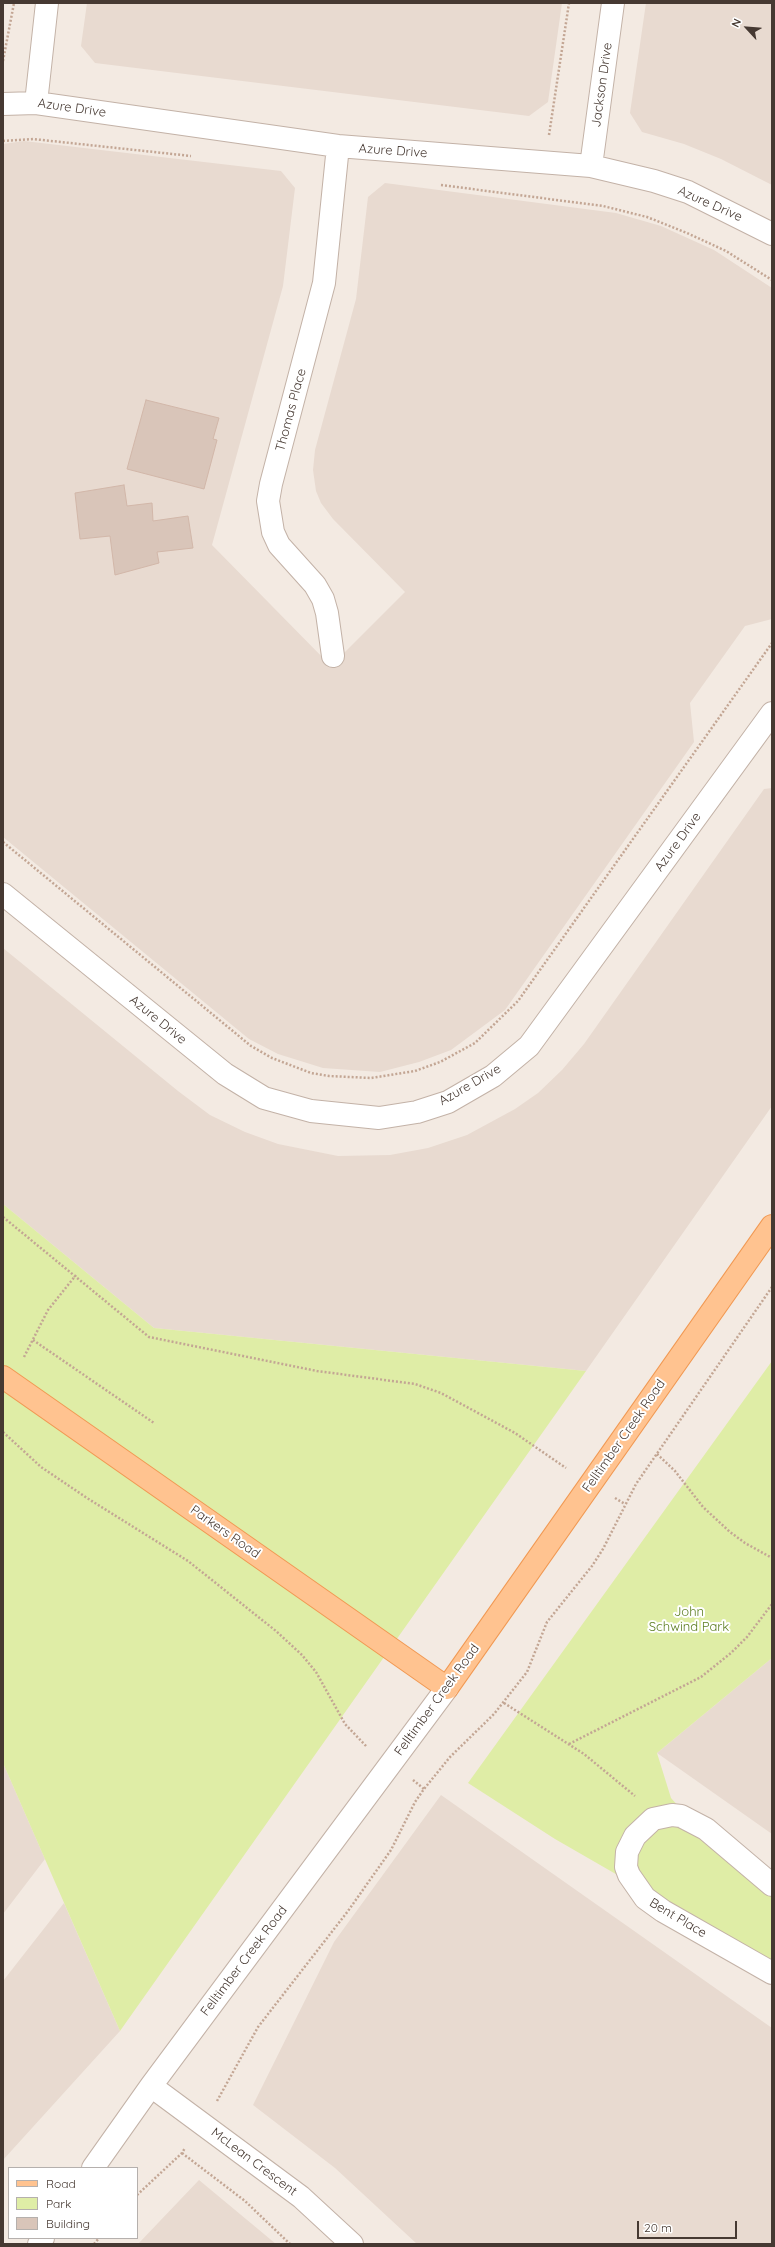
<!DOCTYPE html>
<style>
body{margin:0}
#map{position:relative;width:775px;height:2247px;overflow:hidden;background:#f3eae2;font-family:Quicksand,sans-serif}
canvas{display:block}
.frame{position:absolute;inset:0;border:4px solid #463932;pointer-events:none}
.legend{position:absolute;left:8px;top:2167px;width:130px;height:72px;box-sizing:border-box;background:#fff;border:1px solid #b5b0ad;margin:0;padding:5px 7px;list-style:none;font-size:12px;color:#463932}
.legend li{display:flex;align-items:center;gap:8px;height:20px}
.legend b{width:20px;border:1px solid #b5b0ad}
.north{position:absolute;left:727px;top:8px;width:40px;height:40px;-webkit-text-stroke:3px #fff;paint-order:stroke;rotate:296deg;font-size:11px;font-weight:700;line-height:16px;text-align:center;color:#463932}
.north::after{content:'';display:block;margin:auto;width:14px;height:18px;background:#463932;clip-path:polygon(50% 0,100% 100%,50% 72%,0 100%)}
.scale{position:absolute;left:637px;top:2221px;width:100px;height:18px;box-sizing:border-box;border:2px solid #463932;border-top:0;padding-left:5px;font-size:12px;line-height:14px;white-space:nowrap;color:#463932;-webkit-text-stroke:3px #fff;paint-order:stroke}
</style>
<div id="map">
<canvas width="775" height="2247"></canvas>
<div class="frame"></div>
<ul class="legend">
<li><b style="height:5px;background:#ffc390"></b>Road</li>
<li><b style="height:11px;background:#dfeda6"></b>Park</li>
<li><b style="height:11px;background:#d9c5b9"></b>Building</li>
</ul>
<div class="north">N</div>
<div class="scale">20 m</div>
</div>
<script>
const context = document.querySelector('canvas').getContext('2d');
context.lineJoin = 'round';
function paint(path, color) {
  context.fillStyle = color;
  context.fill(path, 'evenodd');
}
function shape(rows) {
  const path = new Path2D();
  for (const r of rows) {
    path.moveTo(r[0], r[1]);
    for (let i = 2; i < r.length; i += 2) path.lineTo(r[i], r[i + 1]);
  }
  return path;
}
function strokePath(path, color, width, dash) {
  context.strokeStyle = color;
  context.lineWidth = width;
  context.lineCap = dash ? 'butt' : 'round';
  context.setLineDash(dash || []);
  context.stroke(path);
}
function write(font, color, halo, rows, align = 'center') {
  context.font = font + ' Quicksand,sans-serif';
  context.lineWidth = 4;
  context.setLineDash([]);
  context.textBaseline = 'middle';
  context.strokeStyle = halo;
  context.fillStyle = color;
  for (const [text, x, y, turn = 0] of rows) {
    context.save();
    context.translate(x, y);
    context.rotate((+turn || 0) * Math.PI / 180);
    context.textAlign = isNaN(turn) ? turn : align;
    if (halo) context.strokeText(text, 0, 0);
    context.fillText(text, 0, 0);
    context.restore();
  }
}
const residential = shape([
 [87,3,562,3,548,102,529,116,95,63,81,46],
 [646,3,772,3,772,185,721,159,684,144,642,132,630,113],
 [24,141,281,171,295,188,283,286,212,545,331,666,405,592,333,519,321,503,316,491,313,470,315,450,356,299,368,197,385,183,616,213,661,226,714,250,772,288,772,619,745,626,690,703,694,742,505,1010,451,1050,419,1062,380,1072,323,1068,278,1054,249,1039,3,837,3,144],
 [772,788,772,1106,586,1371,154,1328,3,1204,3,948,178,1091,210,1115,245,1132,278,1144,338,1156,390,1155,428,1148,467,1135,515,1109,538,1093,562,1070,584,1044,764,789],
 [772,1658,772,1834,657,1753],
 [3,1763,45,1859,3,1914],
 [441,1795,772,2028,772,2244,417,2244,335,2168,253,2105,334,1942],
 [64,1903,120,2031,3,2160,3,1981],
 [199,2180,276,2244,138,2244]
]);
const green = shape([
 [3,1204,154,1328,586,1371,120,2031,3,1763],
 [772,1361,772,1658,657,1753,671,1798,719,1851,772,1895,772,1964,555,1839,468,1783]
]);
const building = shape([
 [146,400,219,418,213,439,217,440,204,489,127,469,146,400],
 [124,485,127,506,152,503,153,521,188,516,193,548,157,552,159,563,115,575,110,536,80,539,75,493,124,485]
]);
const path = shape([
 [3,61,14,3],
 [549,135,569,3],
 [3,141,33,139,191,156],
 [441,185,603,206,647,217,687,233,726,251,772,280],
 [3,842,251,1046,272,1058,311,1073,329,1076,371,1078,415,1071,440,1062,475,1043,518,1001,772,643],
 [3,1217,149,1337,317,1371,415,1384,441,1393,515,1433,566,1468],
 [33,1340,154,1423],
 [24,1357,48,1310,76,1275],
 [3,1432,41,1467,87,1498,188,1561,276,1631,302,1655,316,1672,345,1724,367,1747],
 [657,1454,675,1471,703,1507,730,1532,745,1543,772,1558],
 [615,1498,625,1504],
 [504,1703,584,1754,635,1796],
 [569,1744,701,1677,731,1653,747,1637,772,1604],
 [413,1780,424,1789],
 [217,2101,258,2027,348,1911,391,1850,415,1802,424,1789,450,1757,494,1714,527,1672,547,1622,592,1566,603,1549,636,1484,772,1287],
 [182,2153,245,2201,290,2244],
 [137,2195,182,2153,185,2148],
 [94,2244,99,2238]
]);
const minor = shape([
 [36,103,47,3],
 [3,104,36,103,338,146,591,166,654,181,688,192,772,234],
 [591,166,613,3],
 [333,656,327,613,323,599,315,585,279,545,273,532,268,501,271,484,324,283,338,146],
 [3,894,225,1074,264,1098,311,1111,379,1118,417,1112,448,1102,493,1076,529,1046,772,713],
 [772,1885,706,1829,681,1816,672,1815,653,1819,635,1836,627,1852,626,1867,629,1875,645,1898,663,1911,772,1973],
 [151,2086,301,2197,352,2244],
 [93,2168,151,2086,447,1688],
 [39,2244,43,2238]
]);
const major = shape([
 [3,1377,447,1688,772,1226]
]);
const streetNames = [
 ["Jackson Drive",602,85,-82],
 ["Azure Drive",72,108,8],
 ["Azure Drive",393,151,4],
 ["Azure Drive",710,204,24],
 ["Thomas Place",291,410,-75],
 ["Azure Drive",678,842,-54],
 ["Azure Drive",158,1020,39],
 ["Azure Drive",470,1085,-30],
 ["Felltimber Creek Road",624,1436,-55],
 ["Parkers Road",225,1532,35],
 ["Felltimber Creek Road",437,1700,-54],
 ["Bent Place",678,1918,31],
 ["Felltimber Creek Road",244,1961,-53],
 ["McLean Crescent",254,2162,37]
];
const parkNames = [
 ["John",689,1612],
 ["Schwind Park",689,1627]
];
paint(residential, '#e8dad0');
paint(green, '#dfeda6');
paint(building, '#d9c5b9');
strokePath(building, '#d2b7a9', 1);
strokePath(minor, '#c3b2a7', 24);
strokePath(major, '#f19953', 24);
strokePath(path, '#c3a694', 2.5, [2, 2]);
strokePath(minor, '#fff', 22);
strokePath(major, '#ffc390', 22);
write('13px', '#463932', '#fff', streetNames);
write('13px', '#5b7d1f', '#fff', parkNames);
</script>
